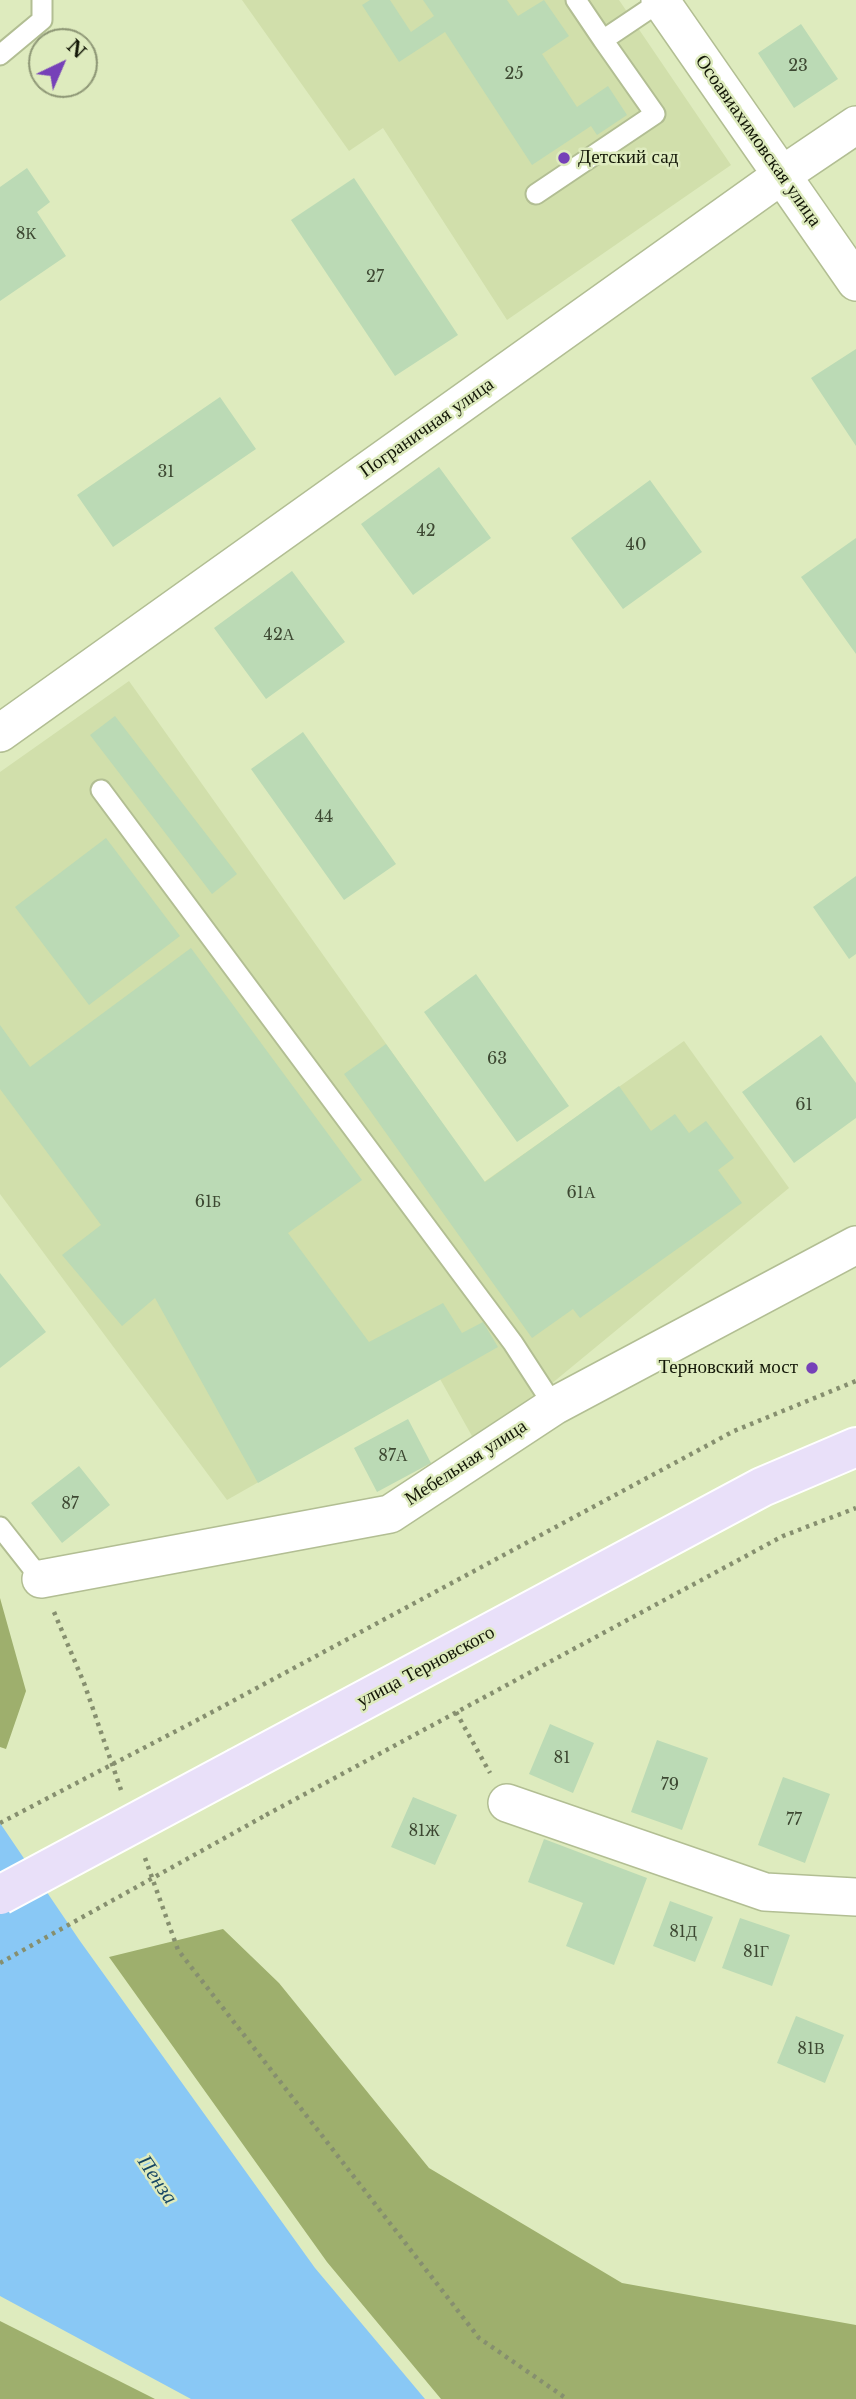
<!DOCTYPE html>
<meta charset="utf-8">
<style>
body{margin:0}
#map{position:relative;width:856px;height:2399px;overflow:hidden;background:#deebbe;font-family:"Libre Baskerville",serif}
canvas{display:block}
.north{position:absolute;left:28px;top:28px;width:70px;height:70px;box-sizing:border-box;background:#deebbe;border:2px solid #8d9675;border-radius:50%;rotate:44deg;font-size:19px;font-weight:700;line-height:28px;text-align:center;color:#131707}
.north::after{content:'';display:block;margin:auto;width:24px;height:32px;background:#7641b8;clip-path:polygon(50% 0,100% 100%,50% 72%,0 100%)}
</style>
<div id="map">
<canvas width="856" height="2399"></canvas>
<div class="north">N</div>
</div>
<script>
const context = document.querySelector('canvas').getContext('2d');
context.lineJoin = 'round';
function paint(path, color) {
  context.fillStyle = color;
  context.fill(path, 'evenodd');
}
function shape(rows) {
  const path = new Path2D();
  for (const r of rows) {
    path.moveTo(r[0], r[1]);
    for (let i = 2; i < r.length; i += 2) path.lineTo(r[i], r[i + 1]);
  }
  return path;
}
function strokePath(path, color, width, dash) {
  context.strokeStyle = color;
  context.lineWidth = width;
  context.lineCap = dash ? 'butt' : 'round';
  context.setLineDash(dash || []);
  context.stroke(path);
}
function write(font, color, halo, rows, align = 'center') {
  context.font = font + ' "Libre Baskerville",serif';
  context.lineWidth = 5;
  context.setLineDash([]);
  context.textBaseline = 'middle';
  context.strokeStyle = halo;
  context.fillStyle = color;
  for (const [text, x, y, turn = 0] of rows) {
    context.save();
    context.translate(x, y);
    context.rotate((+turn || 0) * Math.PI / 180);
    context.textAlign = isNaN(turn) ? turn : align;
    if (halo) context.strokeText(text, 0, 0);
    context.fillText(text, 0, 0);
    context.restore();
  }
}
const built = shape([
 [242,0,619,0,731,165,507,320,383,128,349,151],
 [129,681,484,1182,684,1041,789,1188,477,1445,440,1379,227,1500,0,1194,0,772]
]);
const forest = shape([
 [0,1598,26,1691,6,1749,0,1747],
 [223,1929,279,1983,429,2168,622,2283,856,2325,856,2399,441,2399,327,2262,109,1957],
 [0,2321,155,2399,0,2399]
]);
const water = shape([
 [0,1823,80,1941,315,2268,425,2399,191,2399,0,2296]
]);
const building = shape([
 [370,0,390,0,411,32,434,16,423,0,507,0,518,16,544,0,569,36,542,54,577,107,608,86,627,115,597,135,591,126,532,165,445,32,399,62,362,5],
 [801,24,838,79,794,108,758,53],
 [27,168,50,202,37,212,66,256,0,301,0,187],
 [354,178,458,335,395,376,291,220],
 [856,349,856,446,811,378],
 [220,397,256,449,113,547,77,495],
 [439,467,491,538,413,595,361,524],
 [650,480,702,552,623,609,571,538],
 [856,538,856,654,801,577],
 [292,571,345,642,266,699,214,628],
 [115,716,237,874,212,894,90,735],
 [303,732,396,864,344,900,251,769],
 [106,838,180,936,89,1005,15,907],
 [856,876,856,954,849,959,813,907],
 [191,948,362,1180,288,1233,369,1342,443,1303,462,1333,483,1322,498,1347,258,1483,155,1298,122,1326,62,1255,101,1225,0,1089,0,1025,30,1067],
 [476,974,569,1106,517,1142,424,1012],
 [821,1035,856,1083,856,1118,794,1163,742,1092],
 [386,1044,485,1182,619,1086,651,1131,675,1114,689,1133,706,1121,734,1158,718,1170,742,1203,580,1318,573,1309,532,1338,344,1074],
 [0,1273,46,1332,0,1368],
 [408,1419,431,1463,377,1492,354,1448],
 [79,1466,110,1505,62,1543,31,1503],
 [550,1724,594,1743,573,1793,529,1774],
 [657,1740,708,1758,682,1830,631,1812],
 [783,1777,830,1794,805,1863,758,1845],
 [413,1797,457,1815,435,1865,391,1847],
 [544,1839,647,1878,614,1965,566,1946,583,1903,528,1882],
 [670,1901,713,1917,695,1962,653,1946],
 [740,1918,790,1935,772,1986,722,1968],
 [796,2016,844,2035,825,2083,777,2063]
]);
const path = shape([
 [54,1612,84,1683,121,1790],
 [456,1712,490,1773],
 [203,1717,734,1431,856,1381],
 [266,1815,783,1536,856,1508],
 [145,1858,178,1950,479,2338,567,2399]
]);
const service = shape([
 [576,0,603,40,661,1],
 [0,55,42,20,42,0],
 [536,194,655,114,603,40],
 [101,790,513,1343,554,1406],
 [0,1527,41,1579]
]);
const minor = shape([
 [660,0,856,282],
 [0,733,782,175,856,125],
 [41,1579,390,1514,554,1406,856,1245],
 [507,1803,765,1892,856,1897]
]);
const primary = shape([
 [239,1767,762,1487,856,1447]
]);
const pathBridge = shape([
 [0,1823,203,1717],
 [0,1963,266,1815]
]);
const primaryBridge = shape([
 [0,1895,239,1767]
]);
const markers = [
 [564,158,7,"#7641b8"],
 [812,1368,7,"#7641b8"]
];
const numberNames = [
 ["23",798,66],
 ["25",514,74],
 ["8К",26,234],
 ["27",375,277],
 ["31",166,472],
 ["42",426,531],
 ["40",636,545],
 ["42А",279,635],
 ["44",324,817],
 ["63",497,1059],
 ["61",804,1105],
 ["61А",581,1193],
 ["61Б",208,1202],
 ["87А",393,1456],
 ["87",70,1504],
 ["81",562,1758],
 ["79",670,1785],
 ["77",794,1820],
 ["81Ж",424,1831],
 ["81Д",683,1932],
 ["81Г",756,1952],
 ["81В",811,2049]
];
const streetNames = [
 ["Осоавиахимовская улица",758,141,55],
 ["Пограничная улица",427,428,-35],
 ["Мебельная улица",466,1463,-33],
 ["улица Терновского",426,1667,-28]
];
const poiNames = [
 ["Детский сад",578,158],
 ["Терновский мост",798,1368,"right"]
];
const waterNames = [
 ["Пенза",157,2180,56]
];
paint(built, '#d1dfab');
paint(forest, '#9eaf6d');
paint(water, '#89c8f5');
paint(building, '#bbdab5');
strokePath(service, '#b2be93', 23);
strokePath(minor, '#b2be93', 40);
strokePath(primary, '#fff', 42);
strokePath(path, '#868f6f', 4.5, [3.5, 5]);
strokePath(service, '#fff', 19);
strokePath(minor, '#fff', 37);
strokePath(primary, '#e9e0f9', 38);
strokePath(primaryBridge, '#fff', 42, []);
strokePath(pathBridge, '#868f6f', 4.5, [3.5, 5]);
strokePath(primaryBridge, '#e9e0f9', 38);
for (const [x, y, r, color] of markers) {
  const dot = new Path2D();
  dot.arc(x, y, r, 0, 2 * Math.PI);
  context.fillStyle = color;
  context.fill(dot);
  strokePath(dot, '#deebbe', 2.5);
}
write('16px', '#3d4832', null, numberNames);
write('19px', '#131707', '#deebbe', streetNames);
write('19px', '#131707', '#deebbe', poiNames, 'left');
write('italic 21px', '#164664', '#deebbe', waterNames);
</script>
